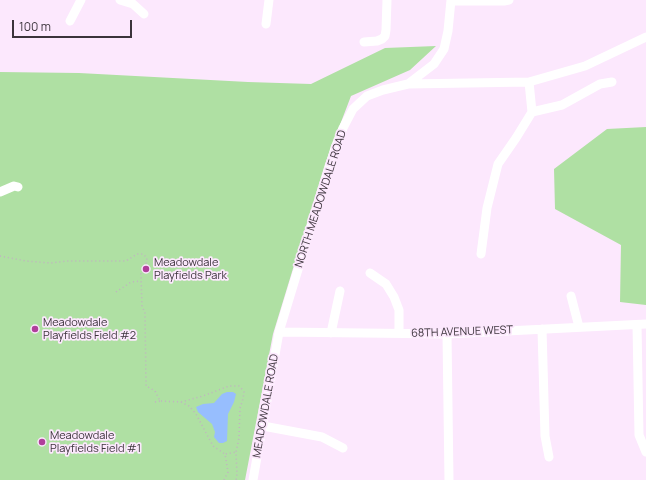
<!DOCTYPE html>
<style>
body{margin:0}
#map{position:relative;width:646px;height:480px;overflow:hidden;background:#fce8fd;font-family:Manrope,sans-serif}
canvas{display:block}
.scale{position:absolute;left:12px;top:20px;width:120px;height:18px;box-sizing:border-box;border:2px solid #3b333b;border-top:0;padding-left:5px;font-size:12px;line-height:14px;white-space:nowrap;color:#3b333b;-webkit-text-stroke:3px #fce8fd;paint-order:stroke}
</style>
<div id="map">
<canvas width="646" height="480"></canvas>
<div class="scale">100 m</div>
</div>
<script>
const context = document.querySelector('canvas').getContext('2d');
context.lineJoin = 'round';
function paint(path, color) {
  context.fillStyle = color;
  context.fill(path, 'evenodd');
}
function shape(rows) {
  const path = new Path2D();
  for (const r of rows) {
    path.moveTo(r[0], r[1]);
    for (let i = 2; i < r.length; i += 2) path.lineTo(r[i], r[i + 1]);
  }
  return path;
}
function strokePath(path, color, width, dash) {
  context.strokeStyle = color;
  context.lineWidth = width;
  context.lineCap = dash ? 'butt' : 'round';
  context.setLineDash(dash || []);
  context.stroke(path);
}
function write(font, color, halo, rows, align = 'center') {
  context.font = font + ' Manrope,sans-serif';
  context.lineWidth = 3.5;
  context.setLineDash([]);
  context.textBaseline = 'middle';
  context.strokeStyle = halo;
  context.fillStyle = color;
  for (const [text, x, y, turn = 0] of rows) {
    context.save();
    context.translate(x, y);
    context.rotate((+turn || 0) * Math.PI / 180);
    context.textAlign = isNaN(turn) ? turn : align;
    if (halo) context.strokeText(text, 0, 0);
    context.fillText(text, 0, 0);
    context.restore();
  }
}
const green = shape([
 [436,46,410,70,351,96,325,164,273,334,245,480,0,480,0,72,79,73,248,82,311,84,385,48],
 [646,127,646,305,620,302,621,245,555,209,554,169,607,129]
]);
const water = shape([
 [227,392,233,392,236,394,234,402,228,414,227,441,223,443,219,443,214,437,215,432,212,424,198,412,196,407,203,404,214,403,222,394]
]);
const path = shape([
 [0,256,26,261,51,263,67,261,126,261,137,254,143,254,147,258,146,264,141,274,142,307,145,312,146,386,155,391,160,401,181,402,203,396,229,386,239,386,241,388,244,392,243,399,240,408,239,438,236,452,237,474,236,480],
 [116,292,131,282,141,281],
 [155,402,160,401],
 [181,402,189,406,196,414,213,446,225,454],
 [224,480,228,472,225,454,236,452]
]);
const minor = shape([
 [120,0,133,4,144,14],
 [451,1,504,1,509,0],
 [70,21,81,0],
 [266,24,269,0],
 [364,42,377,41,382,39,385,36,386,30,387,0],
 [408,84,434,64,444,49,448,31,451,0],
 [532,112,562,105,600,84,612,82],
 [0,192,14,186,18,187],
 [481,254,487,208,498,164,516,138,532,112,529,82],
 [370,273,386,284,394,297,399,310,399,333],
 [571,296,579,327],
 [637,325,639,435,646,452],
 [542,329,545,436,549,457],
 [279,332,447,334,646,324],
 [331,333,340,291],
 [447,334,449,480],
 [263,426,322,437,343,448],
 [253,480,279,332,335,148,343,128,353,109,367,96,383,90,408,84,529,82,585,66,646,37]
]);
const markers = [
 [146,269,4,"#b03f9b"],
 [35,329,4,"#b03f9b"],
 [42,442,4,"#b03f9b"]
];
const streetNames = [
 ["NORTH MEADOWDALE ROAD",321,199,-72],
 ["68TH AVENUE WEST",462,332,-2],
 ["MEADOWDALE ROAD",266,406,-80]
];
const poiNames = [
 ["Meadowdale",154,263],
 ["Playfields Park",154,276],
 ["Meadowdale",43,323],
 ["Playfields Field #2",43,336],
 ["Meadowdale",50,436],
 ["Playfields Field #1",50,449]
];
paint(green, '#afe0a3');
paint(water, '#97befe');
strokePath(path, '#c2b1c2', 1.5, [1, 3]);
strokePath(minor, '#fff', 9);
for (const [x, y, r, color] of markers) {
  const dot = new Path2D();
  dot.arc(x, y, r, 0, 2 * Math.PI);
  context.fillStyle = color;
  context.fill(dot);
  strokePath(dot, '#fce8fd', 1.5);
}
write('11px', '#3b333b', '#fce8fd', streetNames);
write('11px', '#3b333b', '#fce8fd', poiNames, 'left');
</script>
